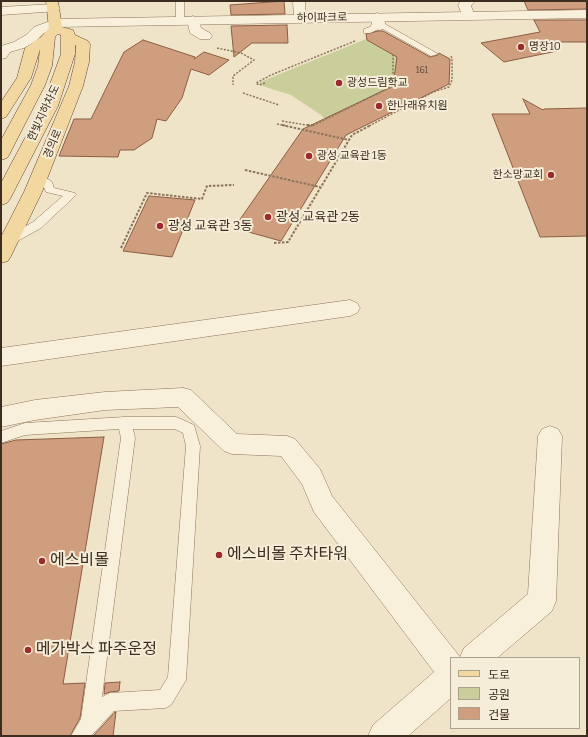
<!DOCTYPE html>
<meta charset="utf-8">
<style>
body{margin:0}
#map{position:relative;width:588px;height:737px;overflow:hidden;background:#efe3c8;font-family:Bitter,"Noto Sans KR",serif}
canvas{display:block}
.frame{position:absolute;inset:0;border:2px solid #3c2d20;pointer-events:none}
.legend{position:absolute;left:450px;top:657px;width:130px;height:72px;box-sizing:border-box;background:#f6edd8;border:1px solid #aca08e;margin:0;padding:5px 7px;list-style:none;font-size:12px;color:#3c2d20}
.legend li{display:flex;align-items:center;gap:8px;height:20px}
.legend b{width:20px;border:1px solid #aca08e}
</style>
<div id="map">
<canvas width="588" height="737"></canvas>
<div class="frame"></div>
<ul class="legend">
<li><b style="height:5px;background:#f2d7a1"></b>도로</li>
<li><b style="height:11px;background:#c9ce9b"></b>공원</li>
<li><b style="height:11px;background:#ce9e7e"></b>건물</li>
</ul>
</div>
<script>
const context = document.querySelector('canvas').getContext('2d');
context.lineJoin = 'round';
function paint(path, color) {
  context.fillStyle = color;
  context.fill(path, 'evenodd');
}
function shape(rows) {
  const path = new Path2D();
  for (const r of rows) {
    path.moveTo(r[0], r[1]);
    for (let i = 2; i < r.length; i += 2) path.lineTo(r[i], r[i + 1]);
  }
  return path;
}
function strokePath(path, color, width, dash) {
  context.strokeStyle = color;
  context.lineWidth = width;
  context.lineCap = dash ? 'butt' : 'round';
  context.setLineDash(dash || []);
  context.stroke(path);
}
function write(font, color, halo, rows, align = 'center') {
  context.font = font + ' Bitter,"Noto Sans KR",serif';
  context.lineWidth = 4;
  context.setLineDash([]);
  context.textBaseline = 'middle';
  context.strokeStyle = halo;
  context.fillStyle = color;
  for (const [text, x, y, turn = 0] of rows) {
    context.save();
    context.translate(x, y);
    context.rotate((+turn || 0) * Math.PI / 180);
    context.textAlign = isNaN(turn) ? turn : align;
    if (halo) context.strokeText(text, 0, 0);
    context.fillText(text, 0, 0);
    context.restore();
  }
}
const green = shape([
 [366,39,393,55,398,53,393,86,354,131,343,138,321,115,291,95,259,85,260,82]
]);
const building = shape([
 [284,1,285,14,231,15,230,5,284,1],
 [524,1,587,1,587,9,528,10,524,1],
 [534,20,587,20,587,42,554,42,557,51,504,62,481,43,540,32,534,20],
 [287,25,288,43,252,43,234,57,231,26,287,25],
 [378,31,383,31,430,57,438,55,439,53,450,59,449,84,346,135,281,241,234,228,303,129,393,86,397,57,367,40,366,34,378,31],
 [143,40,195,57,194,59,204,52,229,60,209,75,191,69,182,98,166,121,157,119,152,138,134,150,120,150,118,157,59,156,74,119,91,119,124,52,143,40],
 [523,99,543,110,544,109,587,108,587,236,540,237,492,114,530,114,523,99],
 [149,196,195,200,172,257,123,251,149,196],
 [104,437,63,684,85,683,80,718,70,736,1,736,1,444,16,440,104,437],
 [120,682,119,691,110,692,104,694,105,683,120,682],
 [115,712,116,712,113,736,93,736,115,712]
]);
const pathFar1 = shape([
 [217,48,241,53,254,60,233,76,233,85],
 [265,83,259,85,256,83,271,75,355,41],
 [243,93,279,105],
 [282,121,312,126,393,86,393,55,391,53],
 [277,124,287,126],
 [369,126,433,92,449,87,452,80,452,58,450,55]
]);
const path = shape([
 [282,125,349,140],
 [307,125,314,125],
 [245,170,320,187],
 [274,243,288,242,352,135,371,125],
 [121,248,147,193,202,199,207,186,234,185]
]);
const service = shape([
 [176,1,184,1,184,21,180,23,176,21,176,1],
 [372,24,385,24,438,54,431,56,381,28,370,33,364,33,364,29,370,27,372,24],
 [39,173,52,182,54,188,75,193,76,195,41,228,12,244,4,244,2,241,4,238,33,222,63,196,46,192,43,185,34,176,39,173],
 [125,417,176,417,181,419,194,425,200,446,186,680,171,705,165,708,114,711,91,736,71,736,81,719,121,438,119,429,25,435,1,443,1,431,25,423,125,417],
 [133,429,175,429,183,433,186,446,168,677,160,690,110,693,102,697,135,438,133,429]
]);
const minor = shape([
 [293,1,305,1,306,18,305,21,300,22,294,18,293,1],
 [461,1,475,1,471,6,475,16,474,19,464,19,458,5,461,1],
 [54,4,60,8,58,11,1,15,1,7,54,4],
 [377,13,383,17,386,26,384,29,379,30,372,26,371,17,377,13],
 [193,16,199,20,201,28,210,33,212,36,210,39,200,39,190,33,187,20,193,16],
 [56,19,61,20,63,23,61,26,44,33,36,41,24,48,10,52,6,58,1,59,1,46,14,42,26,35,34,27,56,19],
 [350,300,357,303,360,308,357,313,350,316,1,366,1,348,350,300],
 [183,388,191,390,237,434,287,436,295,439,320,469,332,496,460,657,464,648,528,594,538,436,542,429,550,426,558,429,562,436,556,601,552,611,497,658,451,658,451,698,408,736,368,736,373,725,434,672,314,512,302,484,281,456,232,454,224,451,178,407,105,410,35,420,1,427,1,407,35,400,105,392,183,388]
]);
const tertiary = shape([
 [587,10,587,18,56,27,49,23,56,19,587,10]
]);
const primary = shape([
 [46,1,58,1,62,27,73,30,75,35,88,41,90,44,89,62,83,86,42,192,11,256,8,261,1,263,1,237,24,192,69,86,75,62,76,46,75,45,75,54,58,106,10,199,7,203,1,205,1,183,42,106,61,54,61,35,58,34,55,37,52,66,45,85,9,155,7,158,1,160,1,140,31,85,38,66,40,49,31,78,6,117,1,119,1,102,17,78,25,48,41,37,49,28,46,1]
]);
const markers = [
 [521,47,4,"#9c2b2e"],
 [339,83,4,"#9c2b2e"],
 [379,106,4,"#9c2b2e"],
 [309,156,4,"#9c2b2e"],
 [551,175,4,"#9c2b2e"],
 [268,217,4,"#9c2b2e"],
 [160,226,4,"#9c2b2e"],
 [219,555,4,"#9c2b2e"],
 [42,561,4,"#9c2b2e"],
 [28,650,4,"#9c2b2e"]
];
const farNumbernames = [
 ["161",422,70]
];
const farStreetnames = [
 ["하이파크로",322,18,-1],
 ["한빛지하차도",44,113,-65],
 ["경의로",53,144,-67]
];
const farPoinames = [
 ["명장10",529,47],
 ["광성드림학교",347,83],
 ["한나래유치원",387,106],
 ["광성 교육관 1동",317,156],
 ["한소망교회",543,175,"right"]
];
const poiNames = [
 ["광성 교육관 2동",276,217],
 ["광성 교육관 3동",168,226]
];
const nearPoinames = [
 ["에스비몰 주차타워",227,555],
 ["에스비몰",50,561],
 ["메가박스 파주운정",36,650]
];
paint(green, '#c9ce9b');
paint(building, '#ce9e7e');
strokePath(building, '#8b5e42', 1);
strokePath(service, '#8c755c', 1);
strokePath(minor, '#8c755c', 1);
strokePath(tertiary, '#8c755c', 1);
strokePath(primary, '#5a4330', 1);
strokePath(pathFar1, '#8c755c', 1.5, [2, 1.5]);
strokePath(path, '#8c755c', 2, [2.5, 1.5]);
paint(service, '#f9f0dc');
paint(minor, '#f9f0dc');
paint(tertiary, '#f9f0dc');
paint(primary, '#f2d7a1');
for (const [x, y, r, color] of markers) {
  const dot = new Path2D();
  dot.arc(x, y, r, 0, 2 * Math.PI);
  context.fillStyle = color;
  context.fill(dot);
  strokePath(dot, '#f6edd8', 1.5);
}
write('9px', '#604938', null, farNumbernames);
write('11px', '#3c2d20', '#f6edd8', farStreetnames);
write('11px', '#3c2d20', '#f6edd8', farPoinames, 'left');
write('13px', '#3c2d20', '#f6edd8', poiNames, 'left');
write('16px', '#3c2d20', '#f6edd8', nearPoinames, 'left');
</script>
